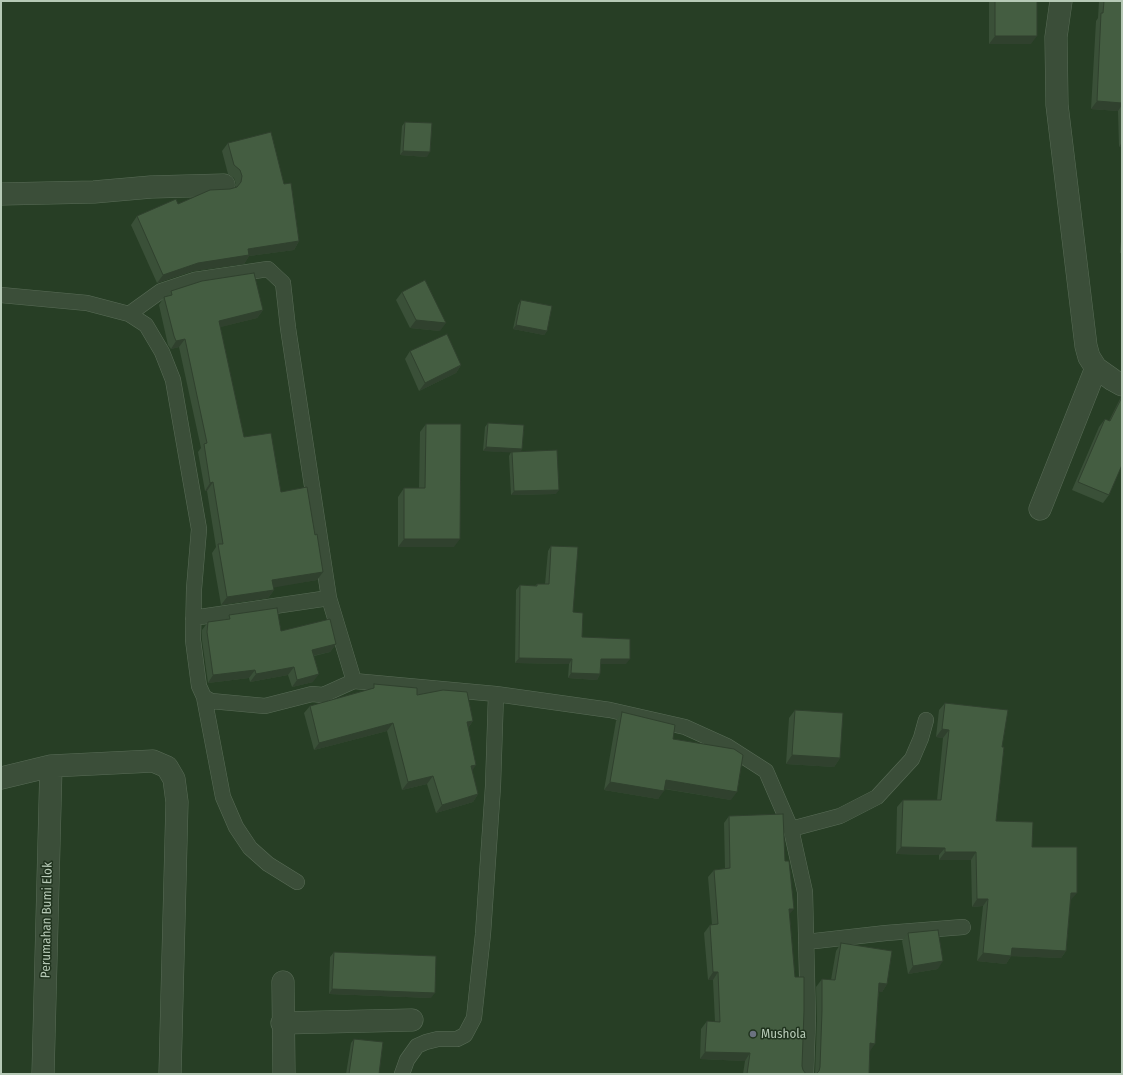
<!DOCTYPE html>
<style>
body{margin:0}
#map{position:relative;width:1123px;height:1075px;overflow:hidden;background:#273e25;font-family:"Fira Sans Condensed",sans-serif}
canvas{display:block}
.frame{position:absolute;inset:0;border:2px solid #b6c9b6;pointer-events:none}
</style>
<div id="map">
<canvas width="1123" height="1075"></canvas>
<div class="frame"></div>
</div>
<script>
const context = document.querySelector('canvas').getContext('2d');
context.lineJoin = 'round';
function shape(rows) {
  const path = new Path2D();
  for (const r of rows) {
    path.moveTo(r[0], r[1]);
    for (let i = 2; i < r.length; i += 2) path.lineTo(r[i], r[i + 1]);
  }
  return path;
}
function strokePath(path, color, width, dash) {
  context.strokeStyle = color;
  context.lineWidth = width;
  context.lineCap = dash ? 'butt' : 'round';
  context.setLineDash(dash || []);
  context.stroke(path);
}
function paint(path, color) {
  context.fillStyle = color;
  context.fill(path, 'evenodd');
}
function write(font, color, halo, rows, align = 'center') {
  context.font = font + ' "Fira Sans Condensed",sans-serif';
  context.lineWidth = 3;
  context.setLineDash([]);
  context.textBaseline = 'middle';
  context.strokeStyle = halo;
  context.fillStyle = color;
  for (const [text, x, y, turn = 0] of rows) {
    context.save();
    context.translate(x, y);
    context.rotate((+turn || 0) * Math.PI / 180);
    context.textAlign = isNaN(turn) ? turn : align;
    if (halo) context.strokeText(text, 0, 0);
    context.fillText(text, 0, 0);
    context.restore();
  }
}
const lane = shape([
 [1,295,87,303,129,314,146,325,162,352,173,380,199,529,194,589,193,640,199,686,204,697,211,701,265,706,312,694,323,695,354,681,496,694,610,710,685,727,727,746,766,771,791,829,805,892,808,1019,806,1074],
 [129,314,161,291,194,280,268,269,283,283,288,328,329,598,354,681],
 [193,618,329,598],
 [204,697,223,797,236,827,250,848,268,864,297,882],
 [791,829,840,816,877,797,912,759,921,738,926,720],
 [806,942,886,933,963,927],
 [402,1074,407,1060,417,1046,426,1042,438,1039,457,1039,465,1035,474,1018,483,934,493,786,496,694]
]);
const street = shape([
 [1061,1,1056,37,1057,105,1086,346,1089,357,1096,368,1113,380,1122,385],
 [1,194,94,192,151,187,224,185],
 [1040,509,1096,368],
 [1,778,51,766,153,761,167,767,174,779,177,802,170,1074],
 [283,982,284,1074],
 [282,1023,412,1020],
 [43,1074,51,766]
]);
const wall = shape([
 [986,1,1037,1,1031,44,989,44,989,1],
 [1099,1,1122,1,1122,147,1119,147,1118,111,1091,109,1096,21,1098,18],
 [405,122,427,157,400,155,402,126],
 [228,143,284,184,299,241,294,250,249,256,244,264,193,271,157,283,131,225,137,216,236,188,236,184,234,178,228,174,222,151],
 [1122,229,1122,253,1120,253],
 [171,291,263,310,257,318,220,327,244,437,281,492,315,535,323,572,317,580,273,587,274,590,268,598,221,605,212,553,216,547,207,491,205,491,198,452,201,448,179,347,171,349,168,345,159,305,164,297,167,296],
 [402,292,440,331,410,328,396,300],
 [521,300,547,331,544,335,513,329,518,305],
 [410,351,461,365,456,373,419,391,405,359],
 [1122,395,1122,465,1109,495,1103,503,1072,490,1099,427,1105,419,1109,421],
 [488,423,522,449,520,452,556,494,511,495,509,456,511,452,483,451,485,427],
 [426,424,454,547,398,547,398,497,404,488,419,488,420,432],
 [551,546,573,612,582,637,626,664,601,664,600,674,597,680,568,678,569,664,515,663,516,590,520,585,535,586,537,584,545,584,548,551],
 [229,615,281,631,336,644,330,652,314,656,313,682,292,687,288,675,250,682,249,678,208,683,202,640,202,630,208,622,226,620],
 [374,684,417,695,473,721,468,728,472,771,478,794,473,802,436,813,427,784,402,790,387,731,314,750,304,713,310,706,370,690],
 [945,703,1002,747,996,821,1032,847,1071,900,1070,900,1066,951,1061,958,1011,956,1006,964,977,961,983,906,972,907,971,860,939,860,939,855,896,854,897,807,903,800,937,800,943,738,936,737,939,710],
 [795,710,840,758,834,767,786,764,789,718],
 [622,712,673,739,731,800,664,789,658,799,604,790,616,721],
 [729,816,785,861,802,1066,803,1070,806,1074,808,1074,743,1074,745,1061,700,1059,701,1029,707,1021,715,1022,713,980,708,980,704,933,710,925,712,925,708,877,714,870,725,869,724,823],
 [908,933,938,969,908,974,902,941],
 [841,943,887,984,882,992,879,991,870,1051,869,1074,815,1074,817,1019,816,987,822,979,831,980,836,951],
 [334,952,431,998,329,994,330,957],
 [354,1039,379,1074,346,1074,351,1043]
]);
const shadedWall = shape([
 [995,36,1037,36,1031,44,989,44],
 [1097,101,1122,103,1122,105,1118,111,1091,109],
 [1122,142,1122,147,1119,147],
 [403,151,430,152,427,157,400,155],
 [299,241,294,250,249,256,244,264,193,271,157,283,163,275,198,263,248,249],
 [263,310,257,318,213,329,219,321],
 [416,320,446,323,440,331,410,328],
 [516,325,547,331,544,335,513,329],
 [185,339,179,347,171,349,176,341],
 [461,365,456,373,419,391,425,383],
 [486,447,522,449,520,453,483,451],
 [213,482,207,491,205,491,210,483],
 [559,490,556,494,511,495,514,491],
 [404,539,460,539,454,547,398,547],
 [323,572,317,580,266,589,272,580],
 [274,590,268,598,221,605,227,597],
 [336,644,330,652,307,657,312,650],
 [519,658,572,659,569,664,515,663],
 [601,659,630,659,626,664,597,664],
 [294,667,288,675,250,682,256,674],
 [255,670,249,678,208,683,213,675],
 [571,673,600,674,597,680,568,678],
 [319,674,313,682,292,687,297,680],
 [473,721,467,729,467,722],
 [393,723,387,731,314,750,319,743],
 [942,729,949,730,943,738,936,737],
 [792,755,840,758,834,767,786,764],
 [476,765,471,773,471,766],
 [433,776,427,784,402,790,408,782],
 [666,780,737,792,731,800,660,788],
 [610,782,664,791,658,799,604,790],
 [478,794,473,802,436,813,442,805],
 [901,847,945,848,939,855,896,854],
 [945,852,976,852,971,860,939,860],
 [1071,893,1077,893,1071,900,1065,900],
 [977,899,988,899,983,906,972,907],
 [789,909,794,909,788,916],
 [1012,948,1066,951,1061,958,1010,956,1011,956,1006,964,977,961,983,953],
 [943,961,938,969,908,974,913,966],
 [713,972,718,972,713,980,708,980],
 [879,983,887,984,882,992,874,991],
 [332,989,435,993,431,998,329,994],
 [870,1043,875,1044,870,1051],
 [705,1052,750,1053,745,1061,700,1059]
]);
const building = shape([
 [995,1,1037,1,1037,36,995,36,995,1],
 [1104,1,1122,1,1122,103,1097,101,1101,13,1103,13,1104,1],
 [405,122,432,123,430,152,403,151,405,122],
 [271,132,284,184,291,183,299,241,248,249,249,255,198,263,163,275,137,216,176,199,178,204,210,190,230,189,237,187,241,182,242,176,240,170,234,165,228,143,271,132],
 [254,273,263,310,219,321,244,437,271,433,281,492,307,487,315,535,317,534,323,572,272,580,274,590,227,597,218,544,223,544,213,482,210,483,204,444,207,443,185,339,176,341,174,336,164,297,172,295,171,291,202,281,254,273],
 [425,280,446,323,416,320,402,292,425,280],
 [521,300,552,306,547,331,516,325,521,300],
 [447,334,461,365,425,383,410,351,447,334],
 [1122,397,1122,465,1109,495,1078,482,1105,419,1110,421,1122,397],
 [488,423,524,425,522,449,486,447,488,423],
 [426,424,461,424,460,539,404,539,404,488,425,488,426,424],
 [557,450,559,490,514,491,512,452,557,450],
 [551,546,578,547,573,612,583,613,582,637,630,639,630,659,601,659,600,674,571,673,572,659,519,658,520,585,537,586,537,584,549,584,551,546],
 [277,608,281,631,330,619,336,644,312,650,319,674,297,680,294,667,256,674,255,670,213,675,207,632,208,622,230,619,229,615,277,608],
 [374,684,417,688,417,695,443,690,467,692,473,721,467,722,476,765,471,766,478,794,442,805,433,776,408,782,393,723,319,743,310,706,374,688,374,684],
 [945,703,1008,710,1002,747,1004,747,996,821,1033,822,1032,847,1077,847,1077,893,1071,893,1066,951,1012,948,1011,956,983,953,988,899,977,899,976,852,945,852,945,848,901,847,903,800,941,800,949,730,942,729,945,703],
 [795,710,843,713,840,758,792,755,795,710],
 [622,712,675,725,673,739,734,749,743,755,737,792,666,780,664,791,610,782,622,712],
 [783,814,785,861,789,861,794,909,789,909,795,977,804,977,804,1011,802,1066,803,1070,806,1074,808,1074,747,1074,750,1053,705,1052,707,1021,720,1022,718,972,713,972,710,925,718,924,714,870,730,868,729,816,783,814],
 [938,930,943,961,913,966,908,933,938,930],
 [841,943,892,951,887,984,879,983,875,1044,870,1043,869,1074,816,1074,819,1071,820,1067,822,1011,822,979,835,980,841,943],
 [334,952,436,956,435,993,332,989,334,952],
 [354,1039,383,1042,379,1074,349,1074,354,1039]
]);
const markers = [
 [753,1034,4,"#6b7280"]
];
const streetNames = [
 ["Perumahan Bumi Elok",47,920,-89]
];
const poiNames = [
 ["Mushola",761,1034]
];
strokePath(lane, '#596c57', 16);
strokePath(street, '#596c57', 23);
strokePath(lane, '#3b4e39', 15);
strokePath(street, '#3b4e39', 22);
paint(wall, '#3a5038');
paint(shadedWall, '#30412e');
paint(building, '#445d41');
strokePath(building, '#30412e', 1);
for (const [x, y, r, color] of markers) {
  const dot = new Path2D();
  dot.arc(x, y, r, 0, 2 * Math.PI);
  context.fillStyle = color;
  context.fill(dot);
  strokePath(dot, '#20331e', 1.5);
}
write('13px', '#b6c9b6', '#20331e', streetNames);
write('13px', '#b6c9b6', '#20331e', poiNames, 'left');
</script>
